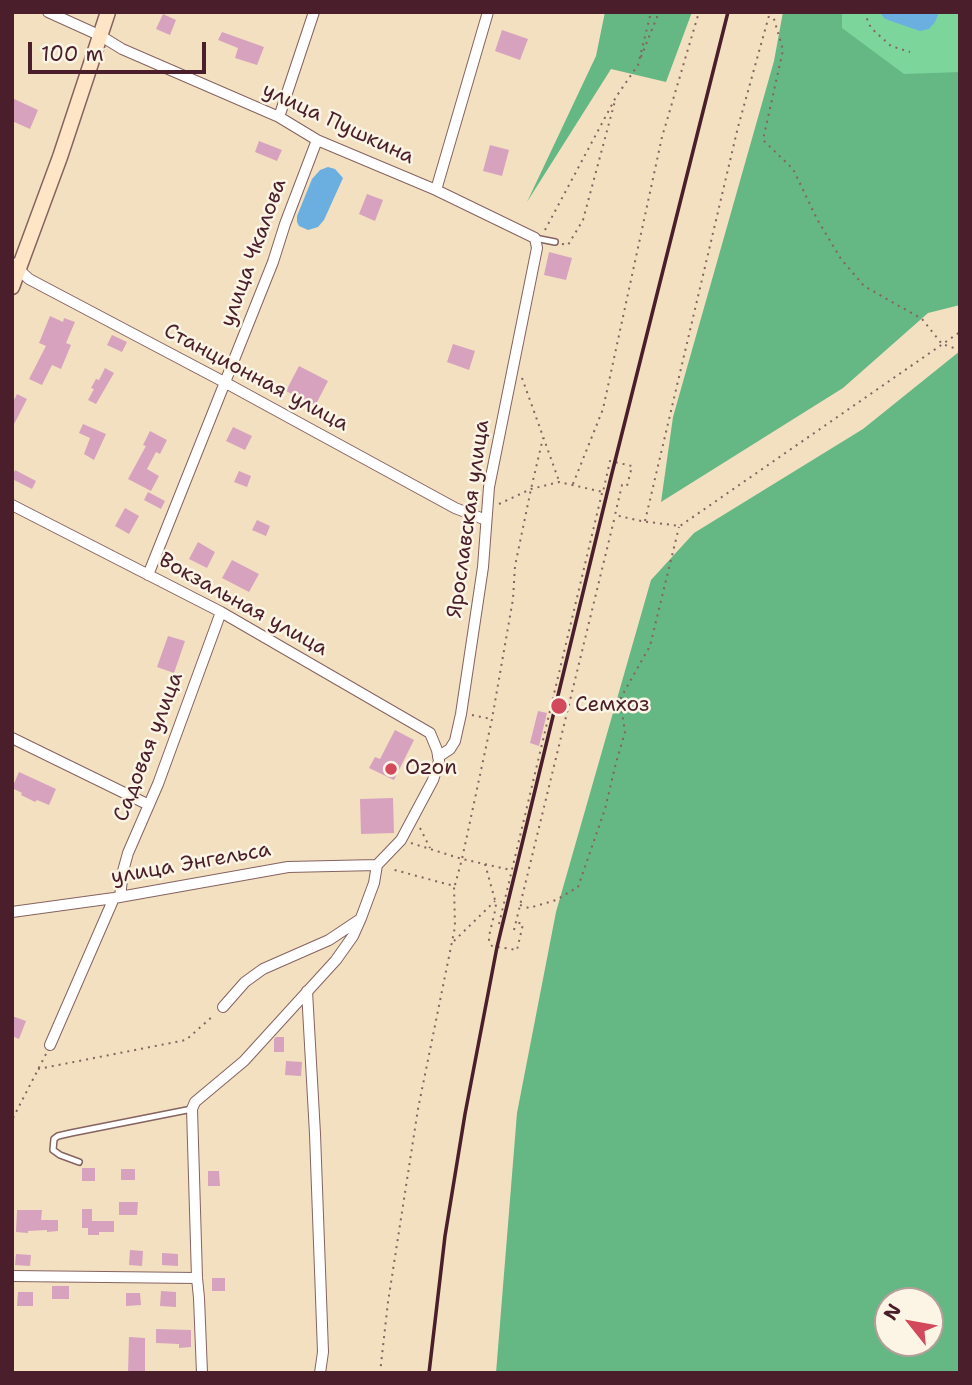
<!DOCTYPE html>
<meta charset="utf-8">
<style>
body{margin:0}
#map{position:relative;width:972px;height:1385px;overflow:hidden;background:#f2e0c1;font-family:"Shantell Sans",sans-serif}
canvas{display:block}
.frame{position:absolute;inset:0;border:14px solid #4a1f2b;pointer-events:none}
.north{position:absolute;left:874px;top:1287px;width:70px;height:70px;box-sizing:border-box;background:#fcf5e5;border:2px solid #b59f9b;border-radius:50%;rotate:301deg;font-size:19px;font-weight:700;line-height:28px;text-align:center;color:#4a1f2b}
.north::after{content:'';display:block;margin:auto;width:24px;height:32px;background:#d1495b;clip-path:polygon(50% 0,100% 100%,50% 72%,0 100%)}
.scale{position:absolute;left:28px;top:42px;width:178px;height:32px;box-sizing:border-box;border:4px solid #4a1f2b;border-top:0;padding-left:9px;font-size:21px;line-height:24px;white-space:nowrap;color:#4a1f2b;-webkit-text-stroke:5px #fcf5e5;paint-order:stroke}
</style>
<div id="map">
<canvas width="972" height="1385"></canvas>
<div class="frame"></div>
<div class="north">N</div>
<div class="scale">100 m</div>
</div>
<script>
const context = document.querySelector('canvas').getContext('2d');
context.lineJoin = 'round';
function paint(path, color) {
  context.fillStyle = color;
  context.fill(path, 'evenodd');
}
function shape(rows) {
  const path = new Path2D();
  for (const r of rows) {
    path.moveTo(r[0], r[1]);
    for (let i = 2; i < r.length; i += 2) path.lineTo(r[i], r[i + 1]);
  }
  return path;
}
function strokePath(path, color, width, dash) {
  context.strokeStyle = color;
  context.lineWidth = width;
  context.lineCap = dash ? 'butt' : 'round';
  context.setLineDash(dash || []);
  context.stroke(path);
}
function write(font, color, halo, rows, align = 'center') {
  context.font = font + ' "Shantell Sans",sans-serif';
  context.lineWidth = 5;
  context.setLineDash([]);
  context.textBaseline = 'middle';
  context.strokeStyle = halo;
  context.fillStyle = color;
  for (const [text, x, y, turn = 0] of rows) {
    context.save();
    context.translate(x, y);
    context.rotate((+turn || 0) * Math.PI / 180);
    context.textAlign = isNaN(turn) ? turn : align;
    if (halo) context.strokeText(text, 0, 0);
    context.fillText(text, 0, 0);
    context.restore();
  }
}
const green = shape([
 [818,12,960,12,960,93,919,110]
]);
const forest = shape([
 [605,12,692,12,666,82,611,69,527,202,596,56],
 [783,12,842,12,842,28,904,74,960,72,960,305,928,313,843,388,661,502,673,417,774,61],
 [960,351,960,1373,496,1373,517,1113,556,912,651,580,694,533,863,429],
 [888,1301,930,1301,930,1343,888,1343]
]);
const water = shape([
 [880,12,939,12,935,22,929,29,920,31,888,20,884,18],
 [328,167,335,169,343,178,324,220,318,227,308,230,299,226,297,222,297,216,312,179,320,170]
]);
const building = shape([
 [163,14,176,20,170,35,156,29],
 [502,30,528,39,520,60,495,51],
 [222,32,264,47,257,65,235,58,238,48,218,40],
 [12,98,38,110,30,129,12,121],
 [259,141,282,150,277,161,255,152],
 [490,145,509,150,502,176,483,171],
 [367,194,383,200,375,221,359,214],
 [549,252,572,258,566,280,544,275],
 [50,316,63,322,64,318,75,322,66,343,71,345,61,369,52,365,42,385,29,379,46,346,39,343],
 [112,335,127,342,122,352,107,345],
 [453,344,475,351,469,370,447,362],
 [299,366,328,381,315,406,286,391],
 [105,368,114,373,96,404,88,400,94,389,91,388,96,379,99,380],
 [17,394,27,399,12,428,12,404],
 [83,424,106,434,94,460,84,454,90,438,79,433],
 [233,427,252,436,245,450,226,441],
 [150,431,167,440,160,454,156,452,147,469,159,476,151,491,128,479,146,446,143,445],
 [15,470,36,481,32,489,12,479],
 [239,471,251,476,247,487,234,482],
 [148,492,165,501,161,509,144,500],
 [125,508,139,516,129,534,115,526],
 [257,520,270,526,266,536,252,530],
 [198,542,215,552,207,568,189,559],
 [232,560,259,574,249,592,222,578],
 [168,636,185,641,174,673,157,667],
 [538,711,547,713,539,746,530,743],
 [395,730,414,740,394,780,369,768,375,757,380,759],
 [19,772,56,789,49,805,37,800,35,802,21,795,22,793,12,788],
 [393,798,394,833,361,834,360,799],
 [12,1016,26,1021,19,1039,12,1036],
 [276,1037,284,1037,284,1052,274,1052,274,1039],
 [286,1061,302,1062,301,1076,285,1075],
 [82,1168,95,1168,95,1181,82,1181],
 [121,1169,135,1169,135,1180,121,1180],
 [208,1171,219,1171,220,1186,208,1186],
 [119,1202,138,1202,137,1215,119,1215],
 [82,1209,92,1209,92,1221,114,1221,114,1232,99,1232,99,1235,88,1235,88,1228,82,1228],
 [17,1210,42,1210,41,1220,58,1220,58,1231,47,1232,47,1230,28,1231,28,1233,16,1232],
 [130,1250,143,1251,142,1266,129,1265],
 [162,1253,178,1254,178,1266,162,1265],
 [16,1254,31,1255,30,1266,15,1265],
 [212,1278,225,1278,225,1291,212,1291],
 [52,1286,69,1286,69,1299,52,1299],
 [161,1291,176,1292,176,1307,160,1306],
 [18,1292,33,1292,33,1306,17,1306],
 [126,1293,140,1293,141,1305,126,1306],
 [156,1329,191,1330,191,1347,179,1348,179,1344,156,1343],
 [129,1337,145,1338,145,1373,128,1373]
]);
const path = shape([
 [772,12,783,50,763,140,793,169,817,219,841,259,864,286,922,319,942,344,960,350],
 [864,12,871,28,891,46,910,52],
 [641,57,659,12],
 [545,230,616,97,638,65,651,12],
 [562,244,568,245,583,220,615,101],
 [522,378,559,481],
 [573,484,603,409,662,137,699,12],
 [499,504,531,489,559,482,603,492,610,461,632,466,627,486,622,485,615,515,641,521,680,526,960,332],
 [645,521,738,127,770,12],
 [472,715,491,719],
 [420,828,430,848],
 [411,843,462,859,511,870],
 [485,864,495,900,496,907,489,936,489,942,492,946,517,950,523,924,516,922],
 [455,885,462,859,492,719,513,599,515,566,531,489,543,438],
 [520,905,529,908,556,900,578,887,605,809,616,763,625,732,620,699,650,646,679,527],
 [499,924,602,493],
 [514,930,615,516],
 [454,941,495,901],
 [38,1069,186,1040,214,1015],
 [13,1118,46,1054],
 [380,1373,388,1302,418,1109,455,927,454,886,391,869]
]);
const lane = shape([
 [535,238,555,242],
 [79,1162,60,1155,53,1150,54,1139,58,1136,71,1133,192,1109]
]);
const street = shape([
 [48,12,101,36,122,49,279,117,317,140,436,190,535,238,537,248,489,487,483,567,461,714,455,741,450,749,438,757],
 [279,117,314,12],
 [436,190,488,12],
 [12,263,29,279,226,383,455,508,486,520],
 [12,505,221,612,430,733,437,750,439,761,433,780,401,840,377,865],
 [148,575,273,262,285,224,317,140],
 [12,738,149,805],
 [120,897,123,871,128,853,158,784,221,612],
 [12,912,114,898,288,867,377,865],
 [307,991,315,1134,323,1352,320,1373],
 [223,1007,245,982,263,969,329,940,359,920],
 [50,1045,114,898],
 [12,1276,197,1278],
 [202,1373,199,1298,197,1278,192,1109,195,1102,244,1061,336,960,353,936,361,918,374,883,377,865]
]);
const secondary = shape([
 [12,287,60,157,108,12]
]);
const rail = shape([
 [429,1373,445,1236,465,1114,497,947,611,477,728,12]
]);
const markers = [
 [559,706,9,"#d1495b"],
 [391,769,7,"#d1495b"]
];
const streetNames = [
 ["улица Пушкина",338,124,25],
 ["улица Чкалова",254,253,-70],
 ["Станционная улица",256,378,28],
 ["Ярославская улица",469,519,-82],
 ["Вокзальная улица",243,605,29],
 ["Садовая улица",149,747,-69],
 ["улица Энгельса",191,864,-10]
];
const poiNames = [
 ["Семхоз",575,706],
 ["Ozon",405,769]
];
paint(green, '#7cd69c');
paint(forest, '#65b784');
paint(water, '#6bafe1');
paint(building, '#d7a2bd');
strokePath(lane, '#856360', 8);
strokePath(street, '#856360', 12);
strokePath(secondary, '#856360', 17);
strokePath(path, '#856360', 2, [2, 5]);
strokePath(lane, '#fff', 5);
strokePath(street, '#fff', 10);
strokePath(secondary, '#fde5c5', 14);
strokePath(rail, '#4a1f2b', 3.5);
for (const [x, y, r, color] of markers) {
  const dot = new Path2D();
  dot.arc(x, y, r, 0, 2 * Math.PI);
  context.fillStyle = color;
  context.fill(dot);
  strokePath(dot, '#fcf5e5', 2.5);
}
write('21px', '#4a1f2b', '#fcf5e5', streetNames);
write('21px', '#4a1f2b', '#fcf5e5', poiNames, 'left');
</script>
